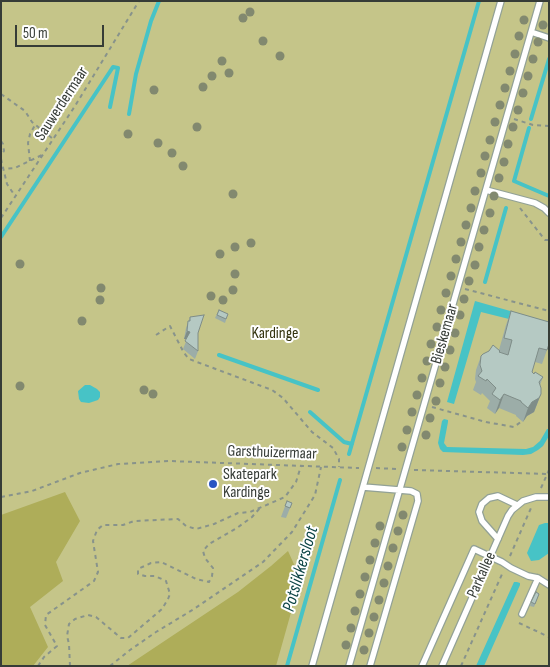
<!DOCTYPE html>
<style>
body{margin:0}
#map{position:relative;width:550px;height:667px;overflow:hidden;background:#e2f2e6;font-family:"Sofia Sans Condensed",sans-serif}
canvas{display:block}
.frame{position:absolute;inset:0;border:2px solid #363c37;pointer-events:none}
.scale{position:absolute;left:15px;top:25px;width:89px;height:22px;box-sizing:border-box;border:2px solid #363c37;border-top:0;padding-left:6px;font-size:15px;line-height:18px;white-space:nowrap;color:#363c37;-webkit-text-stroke:4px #fff;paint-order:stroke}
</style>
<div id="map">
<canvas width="550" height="667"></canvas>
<div class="frame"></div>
<div class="scale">50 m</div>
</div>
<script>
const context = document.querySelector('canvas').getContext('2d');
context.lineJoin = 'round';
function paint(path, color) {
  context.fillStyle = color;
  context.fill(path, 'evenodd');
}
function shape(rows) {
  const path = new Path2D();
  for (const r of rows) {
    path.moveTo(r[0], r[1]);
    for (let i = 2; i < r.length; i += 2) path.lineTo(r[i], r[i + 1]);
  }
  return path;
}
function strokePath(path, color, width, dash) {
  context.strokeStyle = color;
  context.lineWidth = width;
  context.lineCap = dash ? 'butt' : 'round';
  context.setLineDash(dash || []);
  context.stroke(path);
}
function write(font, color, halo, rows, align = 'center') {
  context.font = font + ' "Sofia Sans Condensed",sans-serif';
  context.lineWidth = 4;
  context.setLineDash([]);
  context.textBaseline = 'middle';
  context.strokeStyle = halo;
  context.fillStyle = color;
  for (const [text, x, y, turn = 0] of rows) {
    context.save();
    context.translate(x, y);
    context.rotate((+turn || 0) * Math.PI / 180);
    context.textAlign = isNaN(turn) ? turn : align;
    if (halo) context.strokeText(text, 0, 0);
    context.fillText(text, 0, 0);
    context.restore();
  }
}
const green = shape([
 [1,1,549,1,549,666,1,666]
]);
const forest = shape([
 [65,492,80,521,56,562,63,581,30,607,48,647,33,666,1,666,1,515],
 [288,551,297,571,299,584,276,666,127,666,238,592,271,566]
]);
const water = shape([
 [475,301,549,322,549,329,481,312,454,404,447,402],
 [85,385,90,385,97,389,100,392,100,397,98,400,89,403,81,402,79,399,78,391],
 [444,419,448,420,448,422,444,443,447,447,526,449,533,447,540,441,547,429,549,429,549,436,543,446,538,450,531,454,523,455,443,452,440,449,438,443,442,421],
 [545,523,549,523,549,553,539,560,531,561,527,553,539,525],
 [514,582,517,582,520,583,520,585,484,666,476,666]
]);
const stream = shape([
 [129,114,136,74,151,21,159,1],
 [531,119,549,59],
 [529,128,514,181,549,196],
 [1,237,113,67,118,68,110,107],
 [485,282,506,208],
 [219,355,318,390],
 [310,412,344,442,352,444],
 [349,454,479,1],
 [287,666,340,480]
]);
const path = shape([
 [1,94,25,111,32,122,53,139],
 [514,119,533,125,549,126],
 [1,141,3,144,4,151,1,155],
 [1,159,7,184,15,196],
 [30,161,28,143,30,134,35,125],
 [1,167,4,169,15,168,42,155],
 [520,208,545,240,549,240],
 [1,218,75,106,139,1],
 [465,289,549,311],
 [156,335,170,326,184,353,189,359,272,390,283,398,312,432,333,448,339,459,339,467],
 [432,407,486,422,514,427,522,421],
 [376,468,396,469],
 [414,470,549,474],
 [541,488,549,470],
 [1,497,32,491,80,473,118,464,169,461,359,468],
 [510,556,531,508],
 [519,623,549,637],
 [38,666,44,657,57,646,45,625,46,615,94,581,98,572,93,541,97,530,103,525,123,525,134,521,178,519,186,526,196,529,214,524,238,513,250,512,285,497,296,482,301,466],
 [70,666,69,644,67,636,69,624,75,619,88,615,96,617,121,638,128,638,162,609,168,599,170,594,166,581,155,576,145,576,138,574,138,569,151,563,161,562,196,579,209,582,212,576,213,568,205,558,203,551,209,544,237,528,252,517,260,508],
 [110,666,130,650,156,632,194,609,263,562,292,532,315,495,321,467],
 [461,666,503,572]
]);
const lane = shape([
 [531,32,549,38],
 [486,190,535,203,544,208,549,213],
 [363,487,411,491,417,494,418,501,370,666],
 [498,539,482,521,479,512,482,504,489,498,498,496,517,505],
 [522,614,538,578],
 [312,666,501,1],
 [349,666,540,1],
 [422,666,474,549,502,562,511,568,528,576,538,578,549,585],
 [442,666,508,516,512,510,523,501,536,497,549,497]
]);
const trees = [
 [250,12],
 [243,18],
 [524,20],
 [543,25],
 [519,36],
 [263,41],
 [538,42],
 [515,54],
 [280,56],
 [533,59],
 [222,61],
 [510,71],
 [229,73],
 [212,76],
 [528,76],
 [203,87],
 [505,88],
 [154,90],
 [523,93],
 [500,105],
 [518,110],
 [495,122],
 [197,127],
 [513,127],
 [128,134],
 [490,140],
 [158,143],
 [508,144],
 [172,153],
 [485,156],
 [504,162],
 [183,166],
 [481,173],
 [499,178],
 [475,191],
 [233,194],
 [494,196],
 [471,208],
 [490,213],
 [466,225],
 [484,230],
 [461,242],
 [251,243],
 [235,247],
 [479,247],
 [220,254],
 [456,259],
 [20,264],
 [475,265],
 [235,274],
 [451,276],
 [469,281],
 [101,288],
 [233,290],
 [446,293],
 [211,296],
 [464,299],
 [100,300],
 [223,300],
 [441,310],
 [460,315],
 [82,321],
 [437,327],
 [455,333],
 [431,344],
 [450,350],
 [427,361],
 [445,367],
 [422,378],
 [440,383],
 [20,386],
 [144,390],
 [153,394],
 [417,395],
 [436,401],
 [412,412],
 [430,418],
 [407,430],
 [426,435],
 [402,447],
 [403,515],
 [380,526],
 [398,531],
 [375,543],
 [393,548],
 [370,560],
 [388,566],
 [365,577],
 [384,583],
 [360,594],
 [379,600],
 [355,611],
 [374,617],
 [351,628],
 [369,633],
 [346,645],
 [364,650]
];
const wall = shape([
 [219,310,228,314,225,323,215,318],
 [511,311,547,350,542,364,535,362,532,372,534,374,543,377,540,385,541,394,534,412,527,416,523,422,516,416,516,415,499,408,495,414,487,408,490,401,482,393,481,395,473,390,476,382,475,379,476,370,481,356,499,350,506,325],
 [190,317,198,333,198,351,195,359,183,349,187,339,184,339,186,328],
 [287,501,292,503,286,518,281,517],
 [536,592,539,594,534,607,530,606]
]);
const shadedWall = shape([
 [187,331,190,332,187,339,184,339],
 [504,394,499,408,495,414,500,400],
 [541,394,534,412,527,416,523,422,528,408,532,402]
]);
const building = shape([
 [219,310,228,314,226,319,217,315,219,310],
 [511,311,549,322,549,344,547,350,539,348,532,372,534,374,535,372,543,377,539,382,541,388,541,394,539,398,532,402,528,408,521,402,521,401,504,394,500,400,492,394,496,388,487,379,486,381,478,376,482,371,480,365,481,356,483,354,489,351,493,345,500,351,499,352,508,355,512,340,504,338,511,311],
 [204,315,198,333,198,351,185,341,190,332,187,331,188,321,190,321,190,317,204,315],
 [287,501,292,503,290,508,285,506,287,501],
 [536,592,539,594,535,604,531,602,536,592]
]);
const markers = [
 [213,484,5,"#2955c3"]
];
const streetNames = [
 ["Sauwerdermaar",62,104,-57],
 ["Bieskemaar",445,334,-74],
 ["Garsthuizermaar",272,453,2],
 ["Parkallee",482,575,-66]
];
const parkNames = [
 ["Kardinge",275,334]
];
const poiNames = [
 ["Skatepark",223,475],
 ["Kardinge",223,493]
];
const waterNames = [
 ["Potslikkersloot",301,569,-74]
];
paint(green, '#c5c589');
paint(forest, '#aead59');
paint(water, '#47c3c6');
strokePath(stream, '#47c3c6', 4);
strokePath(lane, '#92a196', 8);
strokePath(path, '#88938b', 2, [4, 4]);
strokePath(lane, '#fff', 5.5);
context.fillStyle = '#82896f';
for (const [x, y] of trees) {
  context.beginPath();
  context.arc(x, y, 4.5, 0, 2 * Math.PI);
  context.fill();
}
paint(wall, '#9cada8');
paint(shadedWall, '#7f8d88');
paint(building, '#b5c9c3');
strokePath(building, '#7f8d88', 1);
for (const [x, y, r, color] of markers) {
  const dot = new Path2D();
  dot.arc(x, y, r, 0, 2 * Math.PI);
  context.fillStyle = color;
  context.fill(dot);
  strokePath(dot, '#fff', 2);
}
write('16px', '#363c37', '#fff', streetNames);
write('16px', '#33330e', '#fff', parkNames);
write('16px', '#363c37', '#fff', poiNames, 'left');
write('italic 18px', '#0d4546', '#fff', waterNames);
</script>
